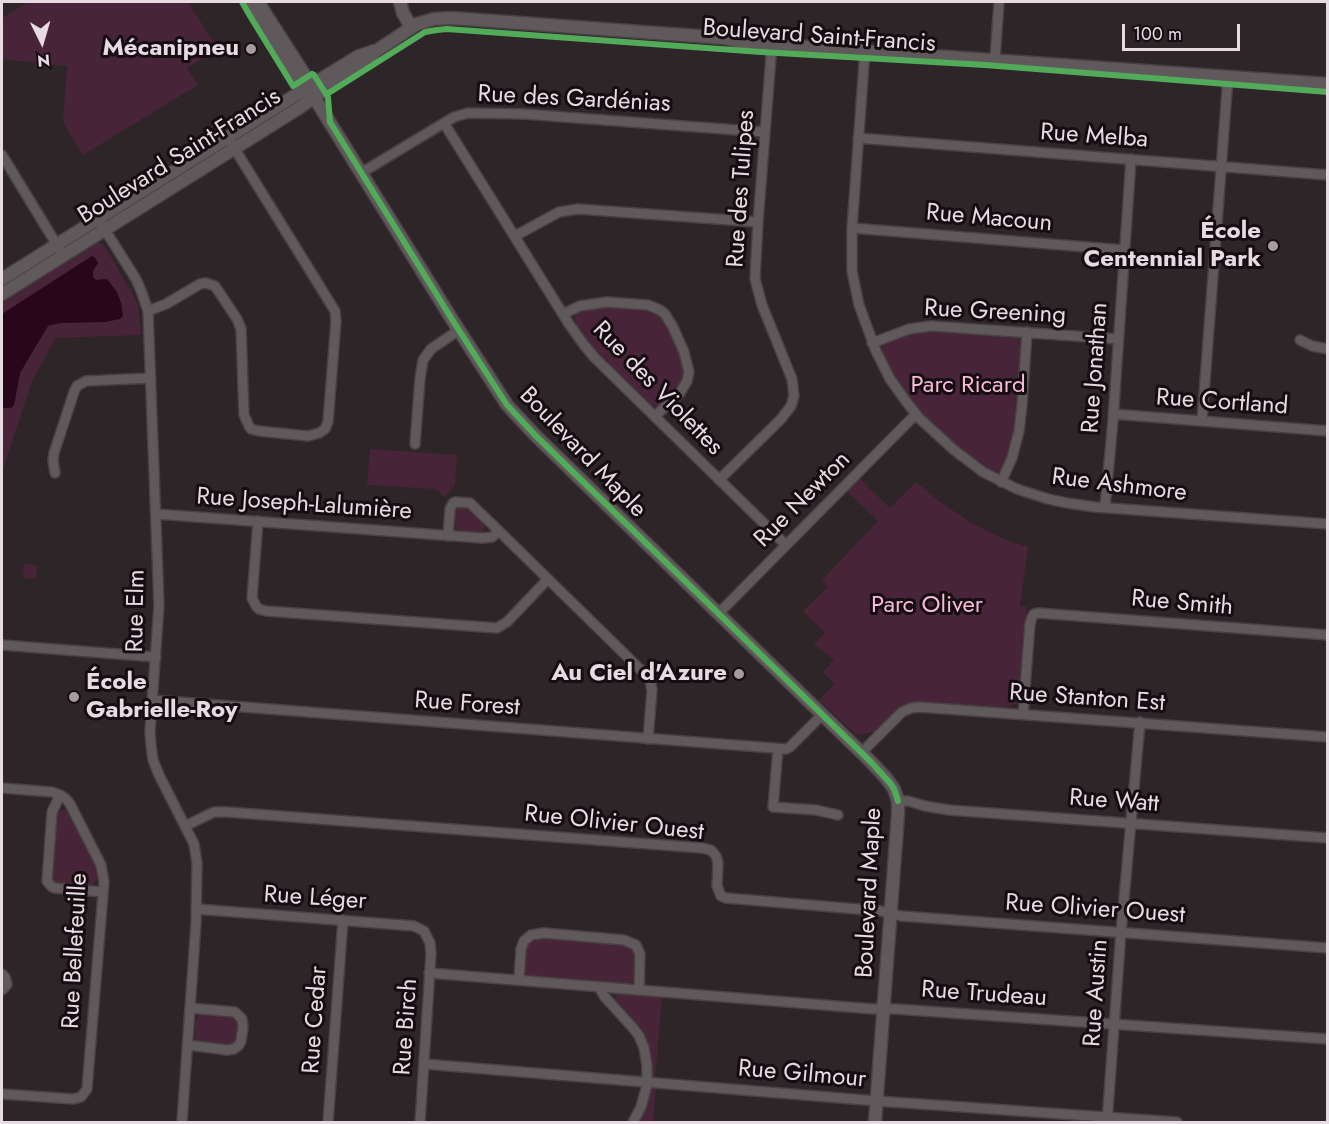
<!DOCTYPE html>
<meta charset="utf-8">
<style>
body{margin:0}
#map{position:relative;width:1329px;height:1124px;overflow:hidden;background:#2e2529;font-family:Jost,sans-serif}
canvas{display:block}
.frame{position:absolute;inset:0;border:3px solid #e7dbe1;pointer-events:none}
.north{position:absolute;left:12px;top:12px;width:60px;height:60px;-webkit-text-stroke:4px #150d11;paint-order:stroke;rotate:175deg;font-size:16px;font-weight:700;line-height:24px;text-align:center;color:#e7dbe1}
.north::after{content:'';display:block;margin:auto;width:21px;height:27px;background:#e7dbe1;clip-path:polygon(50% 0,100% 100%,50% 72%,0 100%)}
.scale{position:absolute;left:1122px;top:24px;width:118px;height:27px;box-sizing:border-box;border:3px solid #e7dbe1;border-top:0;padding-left:8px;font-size:18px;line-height:21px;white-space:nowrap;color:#e7dbe1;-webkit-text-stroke:4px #150d11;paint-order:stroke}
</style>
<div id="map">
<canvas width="1329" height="1124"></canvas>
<div class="frame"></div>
<div class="north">N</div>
<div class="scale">100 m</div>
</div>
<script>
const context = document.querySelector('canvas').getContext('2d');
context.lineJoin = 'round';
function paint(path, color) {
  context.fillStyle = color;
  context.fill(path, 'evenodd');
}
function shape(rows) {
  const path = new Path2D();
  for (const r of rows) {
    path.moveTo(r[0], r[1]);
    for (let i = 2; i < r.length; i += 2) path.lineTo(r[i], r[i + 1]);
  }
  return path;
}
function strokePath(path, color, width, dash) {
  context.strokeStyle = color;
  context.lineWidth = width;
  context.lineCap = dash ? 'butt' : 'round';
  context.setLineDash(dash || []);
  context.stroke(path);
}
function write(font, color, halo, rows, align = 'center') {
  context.font = font + ' Jost,sans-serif';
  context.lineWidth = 6;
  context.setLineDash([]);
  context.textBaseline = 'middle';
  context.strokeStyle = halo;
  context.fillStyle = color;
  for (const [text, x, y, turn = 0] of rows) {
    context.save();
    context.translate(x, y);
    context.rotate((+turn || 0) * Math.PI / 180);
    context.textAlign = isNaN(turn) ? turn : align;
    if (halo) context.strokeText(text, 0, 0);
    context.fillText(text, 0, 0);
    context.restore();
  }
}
const green = shape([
 [28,2,188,2,218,49,187,68,198,85,83,155,63,122,67,66,2,59,2,18],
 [97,242,103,244,105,247,134,296,138,305,141,335,56,338,32,381,2,472,2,408,11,408,14,405,20,373,48,325,53,323,79,322,105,322,104,279,96,280,93,277,93,271,95,267,92,256,2,314,2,301],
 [606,306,644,308,655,311,666,322,679,346,685,367,684,379,678,390,662,405,655,406,648,404,602,359,591,347,575,325,574,318,576,314,579,311],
 [931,332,1017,336,1022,341,1023,344,1018,413,1012,446,1004,467,1001,470,994,472,986,468,966,454,932,424,919,410,907,394,890,368,882,352,882,345,885,343,907,335],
 [370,449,457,455,455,485,445,497,435,489,367,485],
 [859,478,890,508,916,482,939,501,973,524,1006,540,1028,547,1020,606,1027,607,1021,699,1016,704,1006,707,917,702,907,706,893,715,874,732,859,735,856,734,819,700,835,684,823,672,834,660,814,644,824,634,823,630,803,611,828,587,822,580,878,521,847,491],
 [458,507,464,507,470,510,485,525,483,532,463,531,457,529,455,524,455,513],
 [24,564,37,565,36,579,23,578],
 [64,809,68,811,71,818,97,867,98,879,92,886,60,884,52,881,56,816,58,812],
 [541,937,624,945,630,946,634,950,636,959,634,982,627,985,533,977,527,975,524,972,523,967,525,951,527,944,531,940],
 [617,993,662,996,655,1078,652,1078,648,1053,616,1004,615,996],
 [203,1013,235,1017,238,1020,239,1025,238,1034,234,1042,228,1045,205,1043,195,1040,195,1023,200,1014],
 [653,1087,656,1088,653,1122,636,1122,648,1094]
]);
const water = shape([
 [92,256,95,258,98,263,93,271,93,277,96,280,107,279,110,283,117,292,121,303,123,316,120,319,105,322,61,323,48,326,20,373,14,405,11,408,2,408,2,314]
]);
const minor = shape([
 [865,50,852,228,852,271,859,305,876,351,890,379,908,404,919,418,954,450,983,472,1017,489,1048,499,1067,503,1095,507,1328,524],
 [995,59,999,2],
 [444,123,569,324,584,345,595,358,786,545],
 [858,138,1328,175],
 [2,155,60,250],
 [361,173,444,123,454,117,468,113,524,114,764,132],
 [98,219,136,279,142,293,148,311,159,605,150,731,151,745,153,760,159,775,194,844,197,863,196,923,182,1122],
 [852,228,1124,250],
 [515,236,559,212,578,209,758,222],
 [148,311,166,304,200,284,206,283,215,286,237,319,241,329,244,415,249,426,251,429,259,431,308,436,319,433,325,429,328,422,336,321,335,311,228,138],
 [563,314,580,306,607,302,648,305,660,310,665,314,673,327,684,352,689,372,687,381,680,393,655,416],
 [1300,340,1312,346,1328,349],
 [872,343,909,329,931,326,1118,339],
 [1113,414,1328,431],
 [1202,421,1228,77],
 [415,444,420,379,423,360,431,349,459,330],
 [55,473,53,461,54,453,74,392,77,386,86,381,151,378],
 [719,480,781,419,791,406,794,396,792,379,762,305,755,279,758,222,772,44],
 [1001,482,1012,458,1019,431,1022,405,1027,332],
 [1105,507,1113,420,1131,159],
 [156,514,482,538,492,537,499,531,646,675,650,680,652,690,648,739],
 [258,521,252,598,256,606,259,609,266,611,497,628,507,622,548,579],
 [448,536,450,509,453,503,455,502,470,503,499,531],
 [718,614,916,414],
 [2,645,156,657],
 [153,700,786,749,790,747,822,715],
 [1023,714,1030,624,1032,617,1034,614,1038,613,1328,635],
 [778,749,773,807,816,810,838,815],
 [861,753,902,712,911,708,919,707,1328,737],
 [2,788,52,792,62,796,67,800,70,804,101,865,104,882,87,1089,81,1097,73,1099,2,1094],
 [60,795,52,812,47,881,52,887,55,888,103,892],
 [898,801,908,801,925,806,949,810,1328,838],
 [185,826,214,812,227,812,702,848,711,850,716,856,718,863,717,886,721,896,726,898,881,911,901,916,1328,948],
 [196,909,414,926,424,931,430,943,431,954,420,1122],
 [429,973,873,1009,895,1009,1328,1039],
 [2,974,5,977,7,984,5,987,2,990],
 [519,979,521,949,524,941,531,935,544,933,624,940,636,945,640,954,639,990],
 [601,987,601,991,604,996,633,1028,639,1036,644,1048,647,1066,647,1085,641,1107,633,1122],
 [188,1045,227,1050,234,1049,239,1045,241,1041,243,1027,242,1019,235,1012,190,1008],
 [424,1064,877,1101,1177,1122],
 [328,1122,343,920],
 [1107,1122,1121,932,1140,722]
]);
const tertiary = shape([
 [250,2,255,12,298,81,311,95],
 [259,2,263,10,306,77,314,97,453,321,507,405,535,435,871,762,886,778,894,789,898,801,898,814,875,1122],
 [400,2,403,13,411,27],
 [2,279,326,76,359,56,374,51],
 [2,294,299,108,331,85,359,68,376,51,417,24,434,19,452,18,724,38,741,42,779,45,1328,84]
]);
const cycleway = shape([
 [242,2,250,16,293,86,312,74],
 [314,75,328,97,330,122,453,321,507,405,535,435,871,762,890,783,894,789,898,801],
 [327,94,425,32,437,30,447,29,761,52,985,65,1328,92]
]);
const markers = [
 [251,49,6,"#a69ba1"],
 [1273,246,6,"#a69ba1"],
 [739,674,6,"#a69ba1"],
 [74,697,6,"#a69ba1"]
];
const streetNames = [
 ["Boulevard Saint-Francis",819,37,4],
 ["Rue des Gardénias",574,100,3],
 ["Rue Melba",1094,137,4],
 ["Boulevard Saint-Francis",180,157,-32],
 ["Rue des Tulipes",742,189,-86],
 ["Rue Macoun",989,219,5],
 ["Rue Greening",995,313,3],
 ["Rue Jonathan",1096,368,-86],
 ["Rue des Violettes",657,389,46],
 ["Rue Cortland",1222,403,4],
 ["Boulevard Maple",582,453,46],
 ["Rue Ashmore",1119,486,7],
 ["Rue Newton",803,500,-45],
 ["Rue Joseph-Lalumière",304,505,4],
 ["Rue Smith",1182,604,5],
 ["Rue Elm",137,611,-89],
 ["Rue Stanton Est",1087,699,4],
 ["Rue Forest",467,705,4],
 ["Rue Watt",1114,802,4],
 ["Rue Olivier Ouest",614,824,6],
 ["Boulevard Maple",870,893,-87],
 ["Rue Léger",315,899,4],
 ["Rue Olivier Ouest",1095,910,4],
 ["Rue Bellefeuille",76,951,-87],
 ["Rue Austin",1097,993,-86],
 ["Rue Trudeau",984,995,4],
 ["Rue Cedar",316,1020,-86],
 ["Rue Birch",407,1027,-86],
 ["Rue Gilmour",802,1075,5]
];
const poiNames = [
 ["Mécanipneu",239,49],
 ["École",1261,232],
 ["Centennial Park",1261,260],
 ["Au Ciel d'Azure",727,674],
 ["École",86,683,"left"],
 ["Gabrielle-Roy",86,711,"left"]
];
const parkNames = [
 ["Parc Ricard",968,386],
 ["Parc Oliver",927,606]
];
paint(green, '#482438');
paint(water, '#29071b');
strokePath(minor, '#484043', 12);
strokePath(tertiary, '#484043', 15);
strokePath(minor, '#60595c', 9);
strokePath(tertiary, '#60595c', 12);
strokePath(cycleway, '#51ab58', 6);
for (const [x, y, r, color] of markers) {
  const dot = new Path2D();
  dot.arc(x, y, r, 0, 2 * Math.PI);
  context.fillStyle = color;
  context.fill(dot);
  strokePath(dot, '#150d11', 2);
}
write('24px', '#e7dbe1', '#150d11', streetNames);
write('bold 24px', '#e7dbe1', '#150d11', poiNames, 'right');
write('24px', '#f6bad7', '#150d11', parkNames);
</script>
